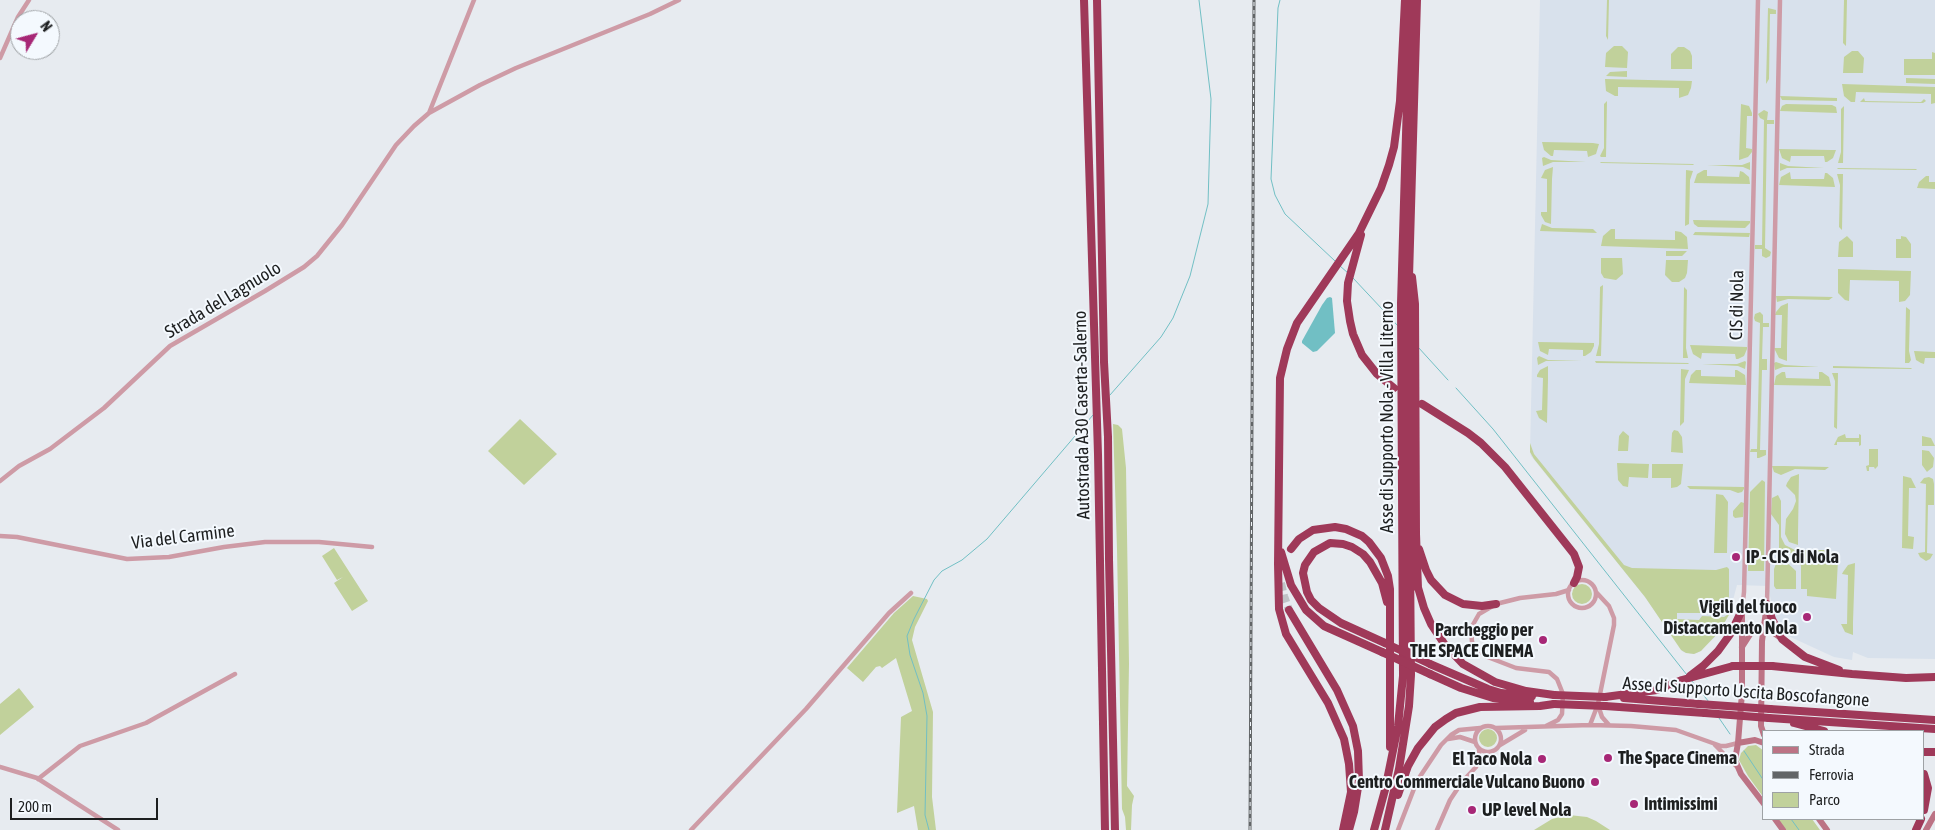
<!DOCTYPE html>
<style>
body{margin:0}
#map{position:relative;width:1935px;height:830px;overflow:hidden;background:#e7ebf0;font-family:"Asap Condensed",sans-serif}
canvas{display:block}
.legend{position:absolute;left:1762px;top:730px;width:162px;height:90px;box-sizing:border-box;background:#f4f9fe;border:1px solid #9ea2a5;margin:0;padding:6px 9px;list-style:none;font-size:15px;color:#1d1f20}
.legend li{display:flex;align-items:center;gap:10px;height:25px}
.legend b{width:25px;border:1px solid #9ea2a5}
.north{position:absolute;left:10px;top:10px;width:50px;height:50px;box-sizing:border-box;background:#f4f9fe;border:1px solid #9ea2a5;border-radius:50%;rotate:53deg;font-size:14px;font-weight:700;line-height:20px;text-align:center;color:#1d1f20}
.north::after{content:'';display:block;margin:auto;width:18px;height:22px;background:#a72776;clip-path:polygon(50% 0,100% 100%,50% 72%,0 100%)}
.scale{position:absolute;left:10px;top:798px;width:148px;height:22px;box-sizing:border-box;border:2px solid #1d1f20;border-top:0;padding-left:6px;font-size:15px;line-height:18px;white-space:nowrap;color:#1d1f20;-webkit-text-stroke:4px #f4f9fe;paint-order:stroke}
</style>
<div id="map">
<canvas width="1935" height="830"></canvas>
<ul class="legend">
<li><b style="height:6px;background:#bc7385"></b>Strada</li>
<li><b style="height:6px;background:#626567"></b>Ferrovia</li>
<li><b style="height:14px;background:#c1d19b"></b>Parco</li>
</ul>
<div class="north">N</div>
<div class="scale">200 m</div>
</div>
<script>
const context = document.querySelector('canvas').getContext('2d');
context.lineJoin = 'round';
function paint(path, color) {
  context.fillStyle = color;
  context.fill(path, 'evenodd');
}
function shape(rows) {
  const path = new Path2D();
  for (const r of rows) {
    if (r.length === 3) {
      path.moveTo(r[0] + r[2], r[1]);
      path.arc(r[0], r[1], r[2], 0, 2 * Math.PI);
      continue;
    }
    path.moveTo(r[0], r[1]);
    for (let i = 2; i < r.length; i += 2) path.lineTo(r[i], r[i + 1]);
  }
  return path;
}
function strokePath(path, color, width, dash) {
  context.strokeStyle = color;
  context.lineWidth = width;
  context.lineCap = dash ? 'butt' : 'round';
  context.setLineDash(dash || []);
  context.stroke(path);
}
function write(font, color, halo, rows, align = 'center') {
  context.font = font + ' "Asap Condensed",sans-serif';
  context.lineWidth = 4;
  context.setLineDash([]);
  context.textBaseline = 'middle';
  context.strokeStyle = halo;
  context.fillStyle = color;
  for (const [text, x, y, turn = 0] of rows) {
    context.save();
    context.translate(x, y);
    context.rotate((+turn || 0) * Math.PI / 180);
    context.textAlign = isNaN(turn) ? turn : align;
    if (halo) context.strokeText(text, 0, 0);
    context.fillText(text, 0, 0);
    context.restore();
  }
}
const built = shape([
 [1540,0,1935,0,1935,659,1868,658,1853,652,1852,660,1834,657,1823,652,1784,634,1774,616,1768,586,1737,585,1729,615,1714,638,1699,652,1694,654,1683,652,1645,597,1531,456,1530,452]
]);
const green = shape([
 [1607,0,1609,0,1608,40,1606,36],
 [1844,0,1847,0,1846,46,1843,43],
 [1768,8,1776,10,1776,14,1770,14,1769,79,1766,84],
 [1614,46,1622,46,1628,52,1627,68,1605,67,1606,53],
 [1678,47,1684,47,1690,51,1692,56,1692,69,1671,69,1671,54],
 [1852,51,1858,51,1864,58,1863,73,1843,73,1844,57],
 [1932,52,1935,53,1935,75,1904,75,1904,59,1932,59],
 [1627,71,1627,77,1606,76,1610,72],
 [1906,78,1935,79,1935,84,1906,83],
 [1605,79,1692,81,1691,88,1688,95,1679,98,1679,88,1618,87,1618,96,1615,96,1606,91],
 [1842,84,1935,87,1935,103,1931,104,1931,94,1856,92,1855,102,1851,102,1844,96],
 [1780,96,1837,98,1837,101,1782,100],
 [1864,98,1865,101,1921,102,1924,99,1926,101,1923,103,1860,102],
 [1607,101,1606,157,1601,157,1600,156,1604,148,1604,104],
 [1741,104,1749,106,1752,113,1752,116,1747,116,1746,148,1752,149,1752,152,1748,157,1739,160],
 [1786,104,1832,105,1836,107,1837,113,1780,111,1782,106],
 [1844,106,1843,163,1838,163,1841,152,1841,109],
 [1764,110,1768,112,1767,120,1774,120,1774,124,1767,124,1765,248,1771,252,1770,256,1766,258,1762,256,1762,249,1755,249,1755,245,1762,245,1764,120,1760,118,1758,114],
 [1542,142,1593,143,1599,144,1596,154,1588,157,1587,151,1554,150,1553,156,1551,156,1544,150],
 [1779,149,1831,150,1836,150,1833,158,1827,162,1825,162,1824,156,1791,156,1790,162,1782,158],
 [1544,157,1551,160,1586,162,1553,162,1543,166,1542,158],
 [1600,162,1693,164,1694,165,1601,163],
 [1750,162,1750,170,1743,167,1707,165,1742,165],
 [1780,163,1788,166,1824,168,1787,168,1780,171],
 [1553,167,1552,179,1551,224,1545,222,1541,215,1541,212,1547,212,1547,179,1541,178,1545,170],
 [1837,168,1916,169,1917,170,1838,169],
 [1686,170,1693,171,1690,180,1689,224,1685,226],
 [1704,170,1707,170,1707,176,1739,177,1740,171,1743,172,1749,177,1750,184,1694,183,1697,174],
 [1790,172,1791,179,1824,179,1825,173,1827,173,1833,178,1835,187,1779,185,1781,177],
 [1837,174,1843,174,1842,230,1839,227,1840,185],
 [1926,176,1929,176,1929,182,1935,182,1935,189,1917,188,1919,182],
 [1693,220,1750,221,1750,223,1745,228,1698,227,1694,224],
 [1542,224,1552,228,1593,229,1597,233,1540,231],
 [1611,229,1615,229,1615,239,1675,240,1675,231,1681,232,1687,237,1688,249,1601,246,1603,236],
 [1695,232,1750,233,1749,237,1693,235],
 [1847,236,1853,242,1853,257,1838,257,1839,242],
 [1901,236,1906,237,1911,244,1911,258,1896,258,1896,239,1901,239],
 [1666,251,1687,251,1682,256,1666,256],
 [1601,258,1622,258,1623,274,1616,280,1604,278,1601,273],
 [1666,260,1688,260,1687,273,1685,278,1679,282,1672,282,1665,275],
 [1838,269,1911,271,1910,295,1905,301,1899,302,1899,281,1850,280,1849,301,1845,300,1838,293],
 [1603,285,1601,356,1596,356,1599,344,1600,287],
 [1684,287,1687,290,1686,348,1688,358,1683,358],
 [1776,296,1789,296,1833,297,1829,300,1788,299,1777,302],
 [1788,303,1787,348,1787,361,1779,358,1774,348,1781,348,1782,315,1775,315,1776,312,1781,306],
 [1906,307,1910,310,1909,351,1911,360,1909,363,1905,363],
 [1760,312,1763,315,1763,323,1769,323,1769,327,1763,327,1762,359,1767,359,1767,370,1762,370,1760,450,1766,450,1766,455,1759,458,1757,458,1757,452,1750,452,1751,449,1757,449,1760,323,1755,321,1754,318,1755,314],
 [1538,342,1594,343,1594,346,1591,352,1585,356,1583,356,1583,350,1549,349,1548,355,1540,351],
 [1690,345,1747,347,1747,349,1744,356,1738,359,1736,359,1735,354,1702,353,1701,359,1693,354],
 [1914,351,1935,352,1935,358,1925,358,1924,364,1921,363,1916,360],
 [1539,356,1548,360,1582,361,1546,361,1538,365,1537,358],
 [1595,361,1688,363,1689,364,1596,363],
 [1745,361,1746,362,1745,369,1738,366,1702,364,1737,364],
 [1776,362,1785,365,1819,367,1783,367,1775,370,1774,363],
 [1548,366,1548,379,1547,423,1539,418,1536,411,1542,410,1543,378,1537,377,1537,375,1540,370],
 [1833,366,1911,368,1912,369,1833,368],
 [1681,369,1689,370,1685,379,1684,422,1680,426],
 [1696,370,1701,370,1701,376,1735,377,1735,370,1737,370,1745,375,1746,385,1689,383,1691,375],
 [1782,372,1785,372,1786,378,1819,379,1819,372,1822,372,1829,377,1831,386,1774,385,1776,376],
 [1832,373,1838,373,1837,429,1834,427,1835,381],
 [520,419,557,454,524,485,488,451],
 [1113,424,1118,425,1122,429,1126,468,1129,664,1127,786,1134,796,1132,805,1131,830,1126,830,1125,817,1122,809,1117,549],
 [1674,430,1678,431,1682,437,1683,453,1671,452,1672,433],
 [1623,431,1629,436,1628,451,1618,451,1619,436],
 [1845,434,1846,438,1859,438,1859,434,1861,435,1861,445,1859,446,1859,442,1837,442,1837,445,1834,445,1838,437],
 [1922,436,1931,438,1935,446,1922,446],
 [1530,443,1534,454,1624,565,1632,568,1716,570,1727,567,1729,569,1729,608,1726,613,1677,613,1677,619,1699,620,1702,616,1724,617,1730,613,1719,632,1701,651,1694,654,1686,653,1681,650,1645,597,1534,459,1530,452],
 [1869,449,1878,449,1878,466,1875,469,1874,467,1869,467,1869,471,1867,471,1866,466,1869,465],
 [1922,450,1929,451,1934,458,1933,467,1928,471,1927,472,1922,465],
 [1617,463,1649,464,1648,478,1629,477,1628,487,1623,486,1618,480],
 [1652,464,1683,464,1681,484,1677,487,1671,488,1671,478,1652,478],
 [1772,466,1784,466,1829,467,1825,470,1795,469,1781,475,1774,472],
 [1799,474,1798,533,1798,545,1789,542,1785,534,1786,519,1793,509,1796,501,1795,495,1786,486,1787,483,1791,477],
 [1903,476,1911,478,1916,488,1909,488,1908,536,1914,537,1913,549,1902,548],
 [1929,477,1933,479,1934,484,1934,505,1928,505,1927,553,1933,554,1930,559,1926,561,1920,557,1918,553,1925,552,1926,484,1920,483,1924,478],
 [1762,480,1765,482,1764,571,1748,571,1750,492],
 [1687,486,1744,487,1744,489,1742,492,1738,493,1730,490,1690,489],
 [1716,494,1723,495,1728,502,1727,553,1714,553],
 [1778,495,1781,501,1781,537,1785,545,1795,550,1828,550,1836,554,1838,560,1836,599,1807,596,1807,589,1801,589,1801,566,1798,559,1791,553,1779,551,1779,525,1771,514,1772,498],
 [1741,502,1744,503,1743,517,1735,518,1733,516,1733,511],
 [334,548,368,601,352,611,334,583,343,577,337,580,322,556],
 [1782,558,1796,571,1796,589,1776,589,1774,586,1774,569,1777,561],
 [1855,563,1853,622,1853,635,1845,632,1841,624,1847,624,1848,575,1842,574,1843,572,1848,565],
 [1582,594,10],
 [913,596,927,599,928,601,915,627,912,640,933,712,932,797,936,830,918,830,914,806,897,813,901,717,912,711,896,658,882,668,880,666,876,667,863,682,847,668,894,613],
 [19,688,34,707,0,735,0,704],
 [1488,738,9],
 [1756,745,1764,751,1764,798,1748,776,1739,760,1741,753,1748,746],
 [1569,815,1587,817,1596,821,1610,830,1534,830,1552,819],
 [1778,819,1812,819,1820,830,1786,830]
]);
const water = shape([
 [1330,297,1332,298,1335,333,1317,351,1313,352,1302,343,1302,341,1322,305,1327,298]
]);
const stream = shape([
 [1280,0,1278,8,1271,179,1275,195,1285,214,1335,261],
 [1340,266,1348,273],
 [1353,278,1398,326],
 [1418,347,1448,380],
 [1456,388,1493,429,1687,675],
 [1110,395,1161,337,1173,318,1190,276,1208,204,1211,99,1199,0],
 [1691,680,1709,702],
 [1719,718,1730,734],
 [1744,751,1764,781],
 [1791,819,1799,830],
 [929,830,925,815,927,716,923,693,910,655,907,636,914,619,934,580,942,571,962,560,987,539,1093,415]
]);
const highwayTunnel = shape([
 [1281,583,1284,596,1289,610]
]);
const street = shape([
 [0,58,18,17,29,0],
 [429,113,474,0],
 [0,481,19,466,50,449,104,408,170,346,265,291,304,267,317,256,342,225,396,145,414,126,429,113,480,85,516,68,650,14,679,0],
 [0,536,17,537,127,559,169,557,224,547,265,542,319,542,372,547],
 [1582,594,14],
 [1767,604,1780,0],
 [1742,610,1744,592,1758,0],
 [1598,705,1602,717,1609,725],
 [1590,725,1598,704,1614,625,1614,618,1609,606,1596,592],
 [1488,739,13],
 [1546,726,1558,720,1562,714,1563,694,1557,679,1549,672,1516,668,1485,656,1475,647,1472,642,1471,628,1479,614,1496,604,1520,598,1556,594,1569,590],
 [1496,728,1590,725,1631,726,1676,730,1721,746,1726,746,1738,743],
 [1448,739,1460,737,1475,742],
 [1500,745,1525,730],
 [1715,745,1736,766],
 [0,767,37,778,118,830],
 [38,779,80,746,146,723,235,674],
 [691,830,806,709,889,613,911,593],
 [1398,830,1417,781,1441,745,1451,735,1459,730,1480,728],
 [1437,830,1450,800,1462,782,1476,767,1479,757,1479,749]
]);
const secondary = shape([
 [1742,647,1751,633,1757,630,1763,628,1771,631,1781,638],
 [1764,735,1761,726,1762,641,1767,604],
 [1738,743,1742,693,1742,611],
 [1764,743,1755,740,1738,743,1735,760,1741,774,1764,804],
 [1775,819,1783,830],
 [1819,819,1827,830],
 [1926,830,1935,814]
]);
const highway = shape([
 [1084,0,1098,454,1105,830],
 [1097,0,1104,362,1108,437,1109,559,1115,830],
 [1361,235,1348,283,1347,301,1350,321,1353,334,1362,355,1377,374,1394,388],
 [1412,277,1415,304,1416,534,1418,588],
 [1422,404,1468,433,1481,443,1505,467,1574,554,1579,567,1577,577,1574,583],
 [1291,549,1299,539,1313,530,1335,527,1346,529,1362,536,1369,542,1381,558,1388,576,1390,589,1390,747],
 [1419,549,1426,570,1431,580,1445,595,1463,604,1482,606,1496,604],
 [1281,552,1291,585,1306,610,1324,626,1382,652],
 [1417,584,1424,608,1431,624,1445,645,1463,664,1495,682,1526,691,1554,695],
 [1767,604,1772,619,1782,639,1805,657,1839,670],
 [1289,610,1337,690,1353,726,1358,751,1359,781,1354,812,1349,830],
 [1385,643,1341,623,1319,608,1311,600,1307,592,1303,573,1305,565,1314,552,1330,543,1343,544,1352,547,1363,554,1370,562,1382,583,1387,602],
 [1430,664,1488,689,1501,693,1532,696],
 [1772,666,1852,674,1906,678,1935,677],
 [1430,674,1461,688,1493,698,1530,702],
 [1690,676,1703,666,1718,651,1731,633,1742,610],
 [1605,697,1657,690,1682,680,1733,666],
 [1624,698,1699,704],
 [1605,706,1705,713],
 [1770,709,1935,720],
 [1769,718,1935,729],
 [1794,723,1824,731],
 [1924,752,1935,752],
 [1924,774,1928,788,1924,810],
 [1398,795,1408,766,1418,748,1435,727,1446,719,1456,713,1480,707,1540,706,1554,704],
 [1343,830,1351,792,1349,764,1344,739,1328,703,1286,634,1279,609,1278,564,1280,378,1287,349,1297,323,1359,233,1381,188,1389,165,1394,147,1400,101,1405,0],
 [1374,830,1385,790,1398,726,1403,676,1401,303,1410,0],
 [1385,830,1399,769,1409,706,1411,675,1408,312,1417,0],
 [1916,830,1921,819]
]);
const rail = shape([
 [1250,830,1254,0]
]);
const highwayBridge = shape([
 [1385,643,1430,664],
 [1382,652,1430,674],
 [1733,666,1772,666],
 [1554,695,1605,697],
 [1554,704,1605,706],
 [1699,704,1770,709],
 [1705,713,1769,718]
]);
const markers = [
 [1736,557,5,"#a72776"],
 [1807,617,5,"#a72776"],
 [1543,640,5,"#a72776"],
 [1608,758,5,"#a72776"],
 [1542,759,5,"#a72776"],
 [1595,782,5,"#a72776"],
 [1634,804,5,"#a72776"],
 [1472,810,5,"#a72776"]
];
const streetNames = [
 ["Strada del Lagnuolo",223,300,-31],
 ["CIS di Nola",1737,305,-89],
 ["Autostrada A30 Caserta-Salerno",1082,415,-91],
 ["Asse di Supporto Nola - Villa Literno",1387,417,-90],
 ["Via del Carmine",183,537,-7],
 ["Asse di Supporto Uscita Boscofangone",1746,692,4]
];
const poiNames = [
 ["IP - CIS di Nola",1746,557],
 ["Vigili del fuoco",1797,607,"right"],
 ["Distaccamento Nola",1797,628,"right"],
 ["Parcheggio per",1533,630,"right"],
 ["THE SPACE CINEMA",1533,651,"right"],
 ["The Space Cinema",1618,758],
 ["El Taco Nola",1532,759,"right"],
 ["Centro Commerciale Vulcano Buono",1585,782,"right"],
 ["Intimissimi",1644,804],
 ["UP level Nola",1482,810]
];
paint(built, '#d8e1ec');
paint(green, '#c1d19b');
paint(water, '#71bfc4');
strokePath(stream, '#71bfc4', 1);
strokePath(highwayTunnel, '#bfc2c6', 8, [8, 4]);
strokePath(street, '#ce9ba6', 4.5);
strokePath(secondary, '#bc7385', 6);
strokePath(highway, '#9f3959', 8);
strokePath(rail, '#626567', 3);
strokePath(rail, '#f4f9fe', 1, [4]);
strokePath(highwayBridge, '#9f3959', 8);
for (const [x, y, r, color] of markers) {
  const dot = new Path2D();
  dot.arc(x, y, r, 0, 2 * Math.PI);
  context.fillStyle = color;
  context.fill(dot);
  strokePath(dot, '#f4f9fe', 2);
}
write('18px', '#1d1f20', '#f4f9fe', streetNames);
write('bold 18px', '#1d1f20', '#f4f9fe', poiNames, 'left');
</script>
